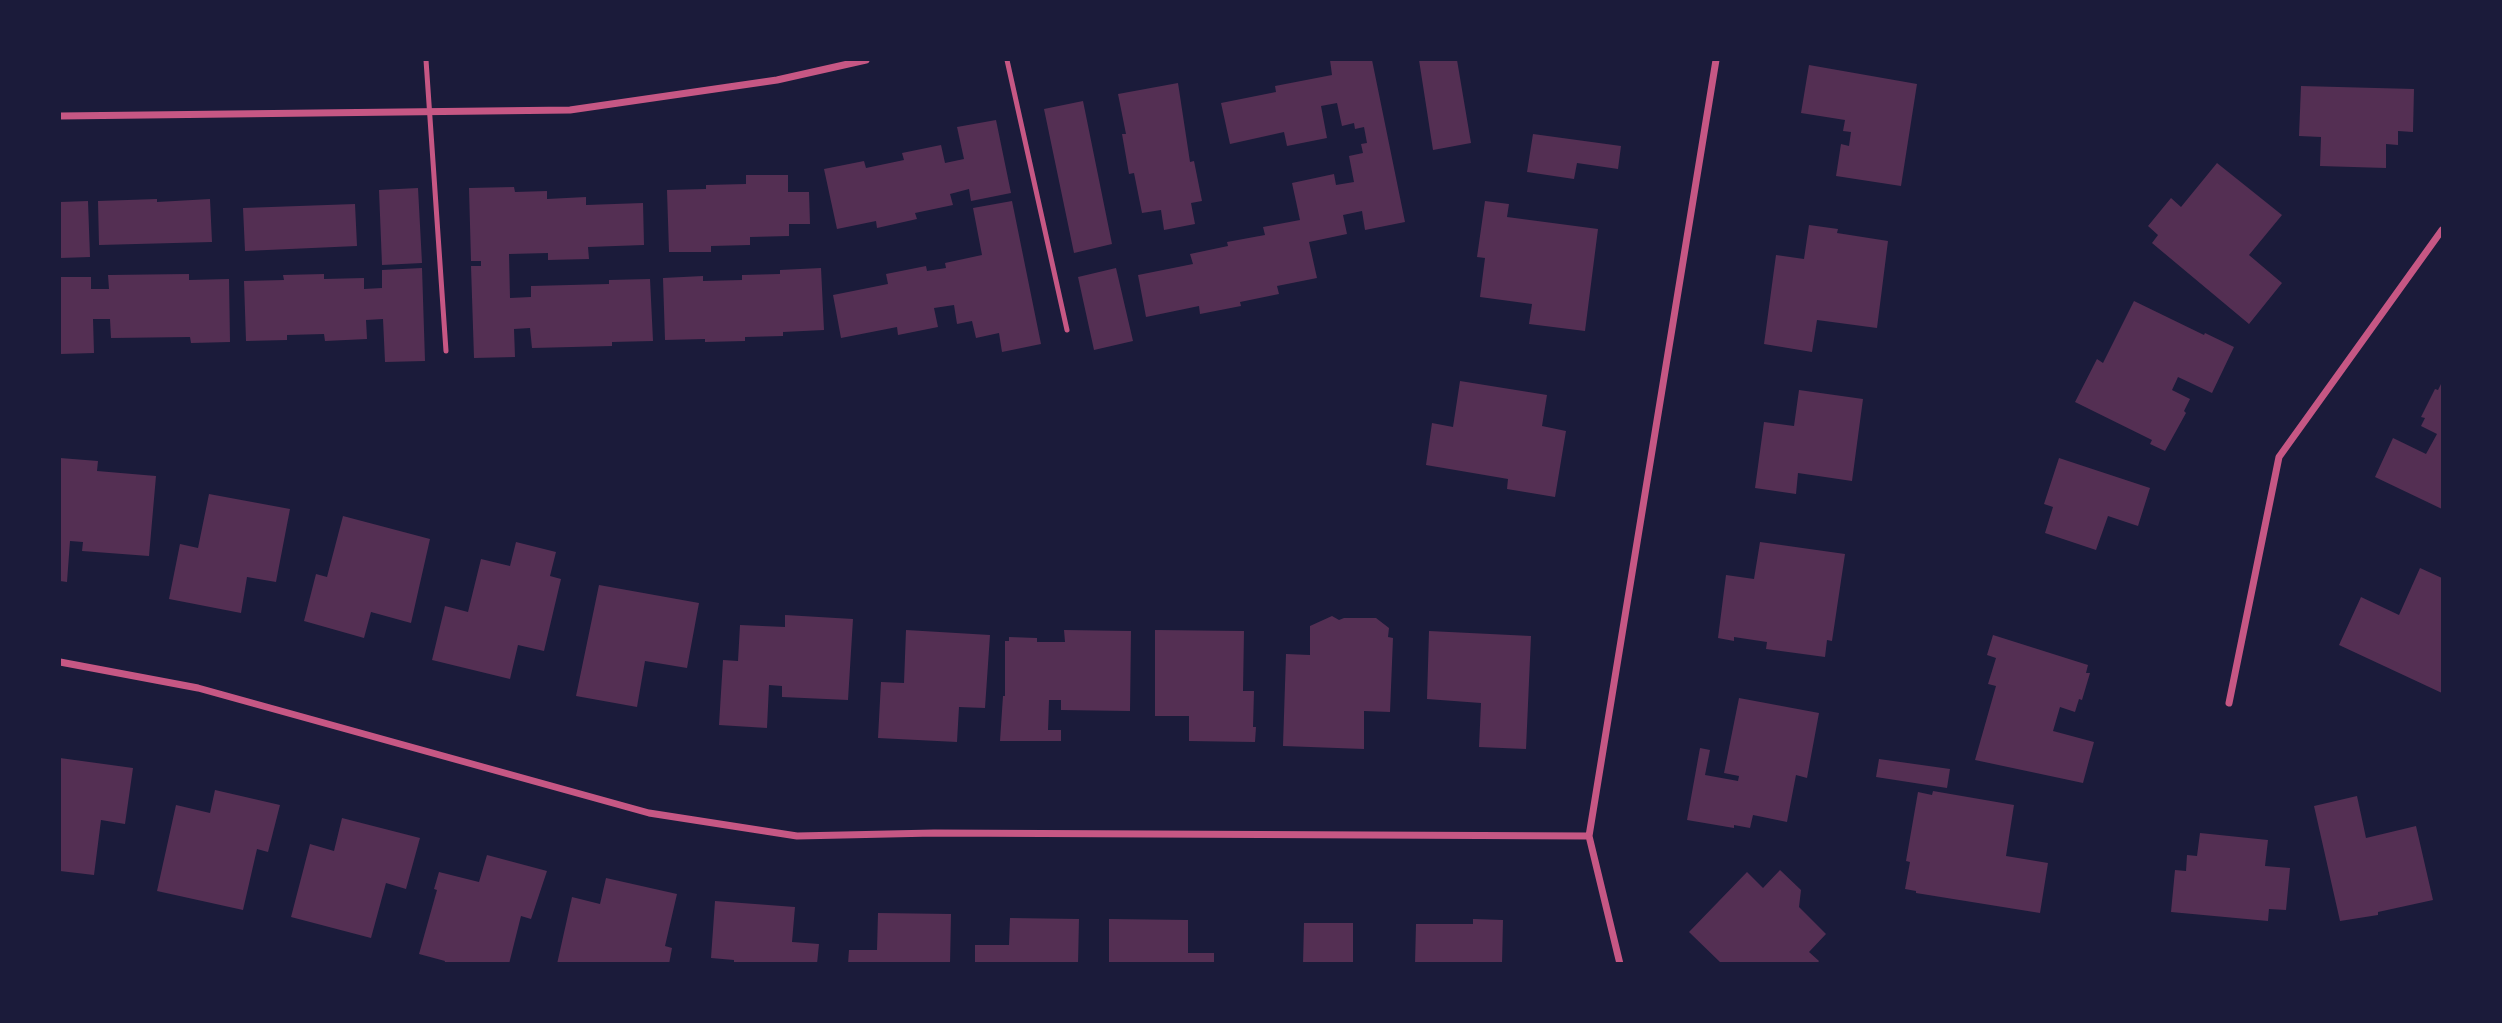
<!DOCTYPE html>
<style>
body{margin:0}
#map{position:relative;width:2502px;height:1023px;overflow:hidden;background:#1b1b3a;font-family:Cabin,sans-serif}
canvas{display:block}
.frame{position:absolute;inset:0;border:61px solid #1b1b3a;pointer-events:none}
</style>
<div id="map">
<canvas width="2502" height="1023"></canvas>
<div class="frame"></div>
</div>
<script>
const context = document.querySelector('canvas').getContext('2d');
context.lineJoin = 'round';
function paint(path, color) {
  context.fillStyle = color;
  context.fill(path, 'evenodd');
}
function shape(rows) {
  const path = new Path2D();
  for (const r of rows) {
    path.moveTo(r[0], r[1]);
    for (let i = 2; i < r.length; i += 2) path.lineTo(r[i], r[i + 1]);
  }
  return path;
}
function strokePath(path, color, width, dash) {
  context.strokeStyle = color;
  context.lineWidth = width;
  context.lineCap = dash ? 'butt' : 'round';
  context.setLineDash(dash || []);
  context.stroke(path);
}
const building = shape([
 [1330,60,1372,60,1405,222,1365,230,1362,211,1343,215,1347,234,1309,242,1317,278,1277,286,1279,294,1240,302,1241,306,1200,314,1199,306,1146,317,1138,275,1193,264,1190,254,1228,246,1227,242,1265,235,1263,227,1300,220,1292,183,1334,174,1336,185,1354,182,1349,156,1363,153,1361,144,1367,143,1364,127,1355,129,1354,123,1342,126,1337,103,1321,106,1327,138,1287,146,1284,132,1230,144,1221,103,1276,92,1275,86,1332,75],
 [1419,60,1457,60,1471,143,1433,150],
 [1809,65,1917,84,1901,186,1836,176,1841,144,1849,146,1851,132,1843,131,1845,120,1801,113],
 [1178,83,1190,162,1194,161,1202,201,1191,203,1195,224,1164,230,1161,210,1142,213,1134,173,1129,174,1122,134,1126,134,1118,94],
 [2301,86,2414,89,2413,132,2398,131,2398,145,2386,144,2386,168,2320,166,2321,137,2299,136],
 [1083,101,1112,244,1074,253,1044,109],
 [996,120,1011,193,971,201,969,189,950,194,953,205,915,213,917,219,877,228,876,221,837,229,824,169,864,161,866,168,904,160,902,153,941,145,945,163,964,159,957,127],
 [1533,134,1621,146,1618,169,1577,163,1574,179,1527,172],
 [2217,163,2282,215,2249,255,2282,283,2249,324,2152,243,2158,235,2148,226,2171,198,2181,207],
 [746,175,788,175,788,192,809,192,810,224,789,224,789,236,750,237,750,245,711,246,711,252,669,252,667,190,706,189,706,185,746,184],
 [514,187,515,192,547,191,547,199,586,197,586,205,643,203,644,245,588,247,589,259,548,260,548,253,509,254,510,298,531,297,531,286,609,284,609,280,650,279,653,341,612,342,612,346,532,348,530,328,514,329,515,357,474,358,471,266,481,266,481,261,471,261,469,188],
 [418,188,422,263,382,265,379,190],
 [157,199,157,202,210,199,212,242,99,245,98,201],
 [88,201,90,257,60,258,60,202],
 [1012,201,1041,344,1002,352,999,333,976,338,972,321,957,324,954,305,934,308,938,327,898,335,897,327,841,338,833,295,888,284,886,274,926,266,927,271,946,268,945,263,982,255,973,208],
 [1485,201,1509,204,1507,217,1598,229,1585,331,1529,324,1532,304,1480,297,1485,258,1477,257],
 [355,204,357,246,245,251,243,208],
 [1809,225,1838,229,1837,233,1888,241,1877,328,1817,320,1812,352,1764,344,1776,255,1804,259],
 [422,268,425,361,385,362,383,319,366,320,367,339,325,341,324,334,287,335,287,340,246,341,244,281,284,280,283,275,324,274,324,279,364,278,364,289,382,288,382,270],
 [821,268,824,330,783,332,783,336,745,337,745,341,705,342,705,339,665,340,663,278,703,276,703,281,742,280,742,275,780,274,780,270],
 [1116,268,1133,341,1094,350,1078,277],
 [189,274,189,280,229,279,230,342,191,343,190,337,111,338,110,319,93,319,94,353,60,354,60,277,91,277,91,289,109,289,108,275],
 [2134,301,2204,335,2205,333,2234,347,2212,393,2178,377,2172,390,2190,399,2184,411,2186,413,2165,451,2150,444,2152,440,2075,402,2097,359,2103,363],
 [1460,381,1547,395,1542,426,1566,431,1555,497,1507,489,1508,479,1426,465,1432,423,1453,427],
 [2442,382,2442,509,2375,477,2393,438,2426,454,2437,434,2421,426,2425,418,2421,417,2435,389,2438,390],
 [1799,390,1863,399,1852,481,1798,473,1796,494,1755,488,1764,422,1794,426],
 [60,458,98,461,97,471,156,476,149,556,82,551,83,542,70,541,67,582,60,581],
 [2059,458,2150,488,2138,526,2108,516,2096,550,2045,533,2053,507,2044,504],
 [209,494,290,509,276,582,247,577,241,613,169,599,180,544,198,548],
 [343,516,430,539,411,623,371,612,364,638,304,621,316,574,327,577],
 [516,542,556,552,550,576,561,579,544,651,518,645,510,679,432,660,445,606,468,612,481,559,510,566],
 [1760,542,1845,554,1832,641,1827,640,1825,657,1766,649,1767,642,1734,637,1734,641,1718,638,1726,575,1754,579],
 [2420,568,2442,578,2442,693,2339,645,2361,597,2399,615],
 [599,585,699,603,687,668,645,661,637,707,576,696],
 [785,615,853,619,848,700,782,697,782,686,769,685,767,728,719,725,723,660,738,661,740,625,785,627],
 [1332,616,1339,620,1344,618,1376,618,1389,628,1388,637,1393,638,1390,712,1364,711,1364,749,1283,746,1286,654,1310,655,1310,626],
 [906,630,990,635,985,708,959,707,957,742,878,738,881,682,904,683],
 [1064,630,1131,631,1130,711,1061,710,1061,700,1049,700,1048,730,1061,730,1061,741,1000,741,1003,696,1005,696,1005,641,1009,641,1009,637,1037,638,1037,642,1065,642],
 [1155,630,1244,631,1243,691,1254,691,1253,727,1256,727,1255,742,1189,741,1189,716,1155,716],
 [1429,631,1531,636,1526,749,1479,747,1481,703,1427,699],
 [1993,635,2088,665,2086,673,2090,673,2082,700,2079,699,2075,712,2060,707,2053,731,2094,742,2083,783,1975,760,1996,686,1988,684,1996,658,1987,655],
 [1739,698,1819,713,1807,778,1796,775,1787,822,1753,815,1750,828,1734,825,1734,828,1687,820,1700,748,1710,750,1705,775,1738,781,1739,776,1724,773],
 [60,758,133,768,125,824,101,820,94,875,60,871],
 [1879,759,1950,769,1947,788,1876,777],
 [215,790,280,805,268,852,257,849,243,910,157,891,176,805,210,813],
 [1933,791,2014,805,2006,856,2048,863,2040,913,1916,893,1916,891,1905,889,1910,862,1906,861,1918,792,1932,795],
 [2357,796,2366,838,2416,826,2433,900,2378,912,2378,915,2340,921,2314,806],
 [342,818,420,838,406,889,386,883,371,938,291,917,310,844,334,851],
 [2200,833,2268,840,2265,866,2290,868,2286,910,2269,909,2268,921,2171,912,2175,870,2186,871,2187,855,2197,856],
 [487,855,547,871,531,919,521,916,509,964,444,964,445,961,419,954,437,890,434,889,439,872,479,882],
 [1780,870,1801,890,1799,907,1826,934,1809,952,1819,961,1817,964,1722,964,1689,932,1747,872,1763,888],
 [606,878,677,894,665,946,672,948,669,964,557,964,572,897,600,904],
 [715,901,795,907,792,942,819,944,817,964,734,964,734,960,711,958],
 [878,913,951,914,950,964,848,964,849,950,877,950],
 [1010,918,1079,919,1078,964,975,963,975,945,1009,945],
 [1109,919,1188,920,1188,953,1214,953,1214,964,1109,964],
 [1473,919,1503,920,1502,964,1415,964,1416,924,1473,924],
 [1304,923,1353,923,1353,964,1303,964]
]);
const service = shape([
 [426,60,446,351],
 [1007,60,1067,330]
]);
const minor = shape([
 [60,116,570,110,777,80,866,60],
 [60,662,198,688,649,813,797,836,934,833,1589,836],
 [2229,703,2279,457,2442,230],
 [1620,964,1589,836,1716,60]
]);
paint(building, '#542f53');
strokePath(service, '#c65784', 5);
strokePath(minor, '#c65784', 7);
</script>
